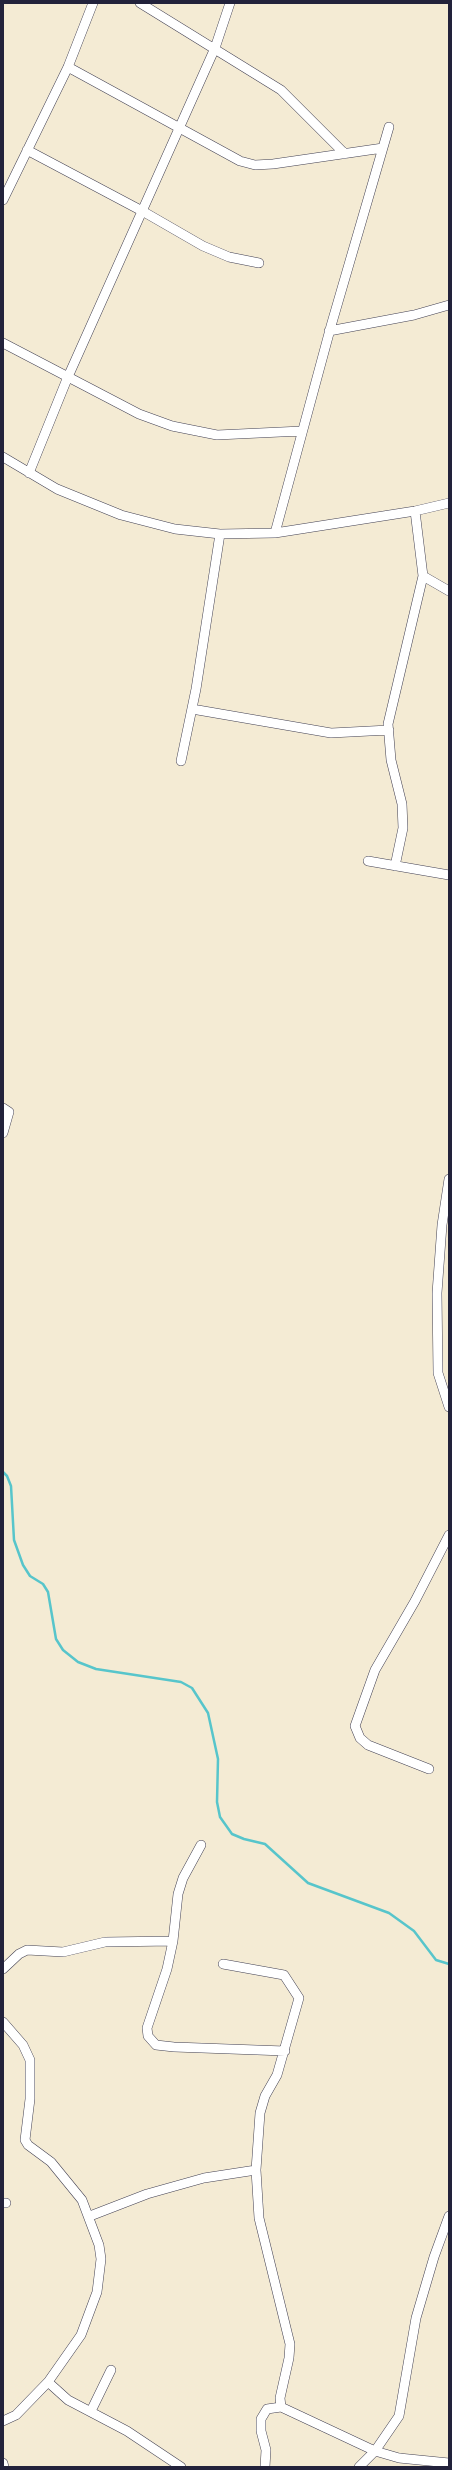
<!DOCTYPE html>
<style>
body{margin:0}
#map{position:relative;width:452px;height:2470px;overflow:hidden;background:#f4ebd4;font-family:"Indie Flower",sans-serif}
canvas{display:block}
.frame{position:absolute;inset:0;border:4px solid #22223b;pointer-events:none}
</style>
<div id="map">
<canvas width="452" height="2470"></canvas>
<div class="frame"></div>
</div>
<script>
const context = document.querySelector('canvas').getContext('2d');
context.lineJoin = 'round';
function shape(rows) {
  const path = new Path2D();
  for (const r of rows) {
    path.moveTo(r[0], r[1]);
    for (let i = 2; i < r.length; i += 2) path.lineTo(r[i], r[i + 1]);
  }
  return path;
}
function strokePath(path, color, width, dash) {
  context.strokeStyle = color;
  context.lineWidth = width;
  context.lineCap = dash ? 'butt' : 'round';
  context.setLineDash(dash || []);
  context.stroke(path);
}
const stream = shape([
 [3,1472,7,1476,11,1486,14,1540,23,1565,30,1576,43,1584,48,1592,56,1639,63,1650,78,1662,96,1669,181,1682,192,1688,208,1713,218,1759,217,1802,220,1817,232,1834,244,1839,265,1844,308,1883,389,1913,414,1931,436,1960,449,1964]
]);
const minor = shape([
 [140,3,281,90,345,154],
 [68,67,240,161,255,165,273,164,383,148],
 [27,150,144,212,203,246,229,257,259,263],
 [3,200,68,67,93,3],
 [329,331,414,315,449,305],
 [3,343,139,414,172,426,217,435,302,431],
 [3,457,57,489,121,515,175,529,220,534,275,533,415,511,449,503],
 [29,473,67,379,215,48,230,3],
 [275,533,331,326,389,127],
 [423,576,449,591],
 [192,709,331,733,389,730],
 [181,761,196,689,220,534],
 [368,861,449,875],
 [395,866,403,828,402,804,391,760,388,724,423,576,415,511],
 [3,1108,9,1112,3,1133],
 [449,1179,442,1225,437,1293,438,1373,449,1407],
 [429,1769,368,1745,360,1738,355,1726,375,1670,415,1601,449,1535],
 [201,1845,183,1878,178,1894,173,1941,167,1969,147,2028,148,2036,156,2045,174,2047,285,2051],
 [223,1964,284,1975,299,1998,277,2075,265,2096,260,2113,256,2170,259,2218,290,2344,289,2358,280,2398,281,2407,375,2451,399,2458,449,2463],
 [3,1969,19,1954,27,1950,63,1952,105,1942,173,1941],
 [3,2022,23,2045,30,2060,30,2099,25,2140,28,2145,51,2162,82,2200,99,2245,101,2259,97,2292,81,2335,48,2382,16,2415,3,2421],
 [3,2203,6,2203],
 [90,2216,147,2194,204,2178,256,2170],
 [48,2382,68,2400,127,2431,181,2467],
 [91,2411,111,2370],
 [3,2463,4,2467],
 [265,2467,266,2450,261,2431,261,2419,267,2409,281,2407],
 [359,2467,375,2451,399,2416,416,2318,434,2257,449,2216]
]);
strokePath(stream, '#57c5cb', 2.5);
strokePath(minor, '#424052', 10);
strokePath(minor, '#fff', 9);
</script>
